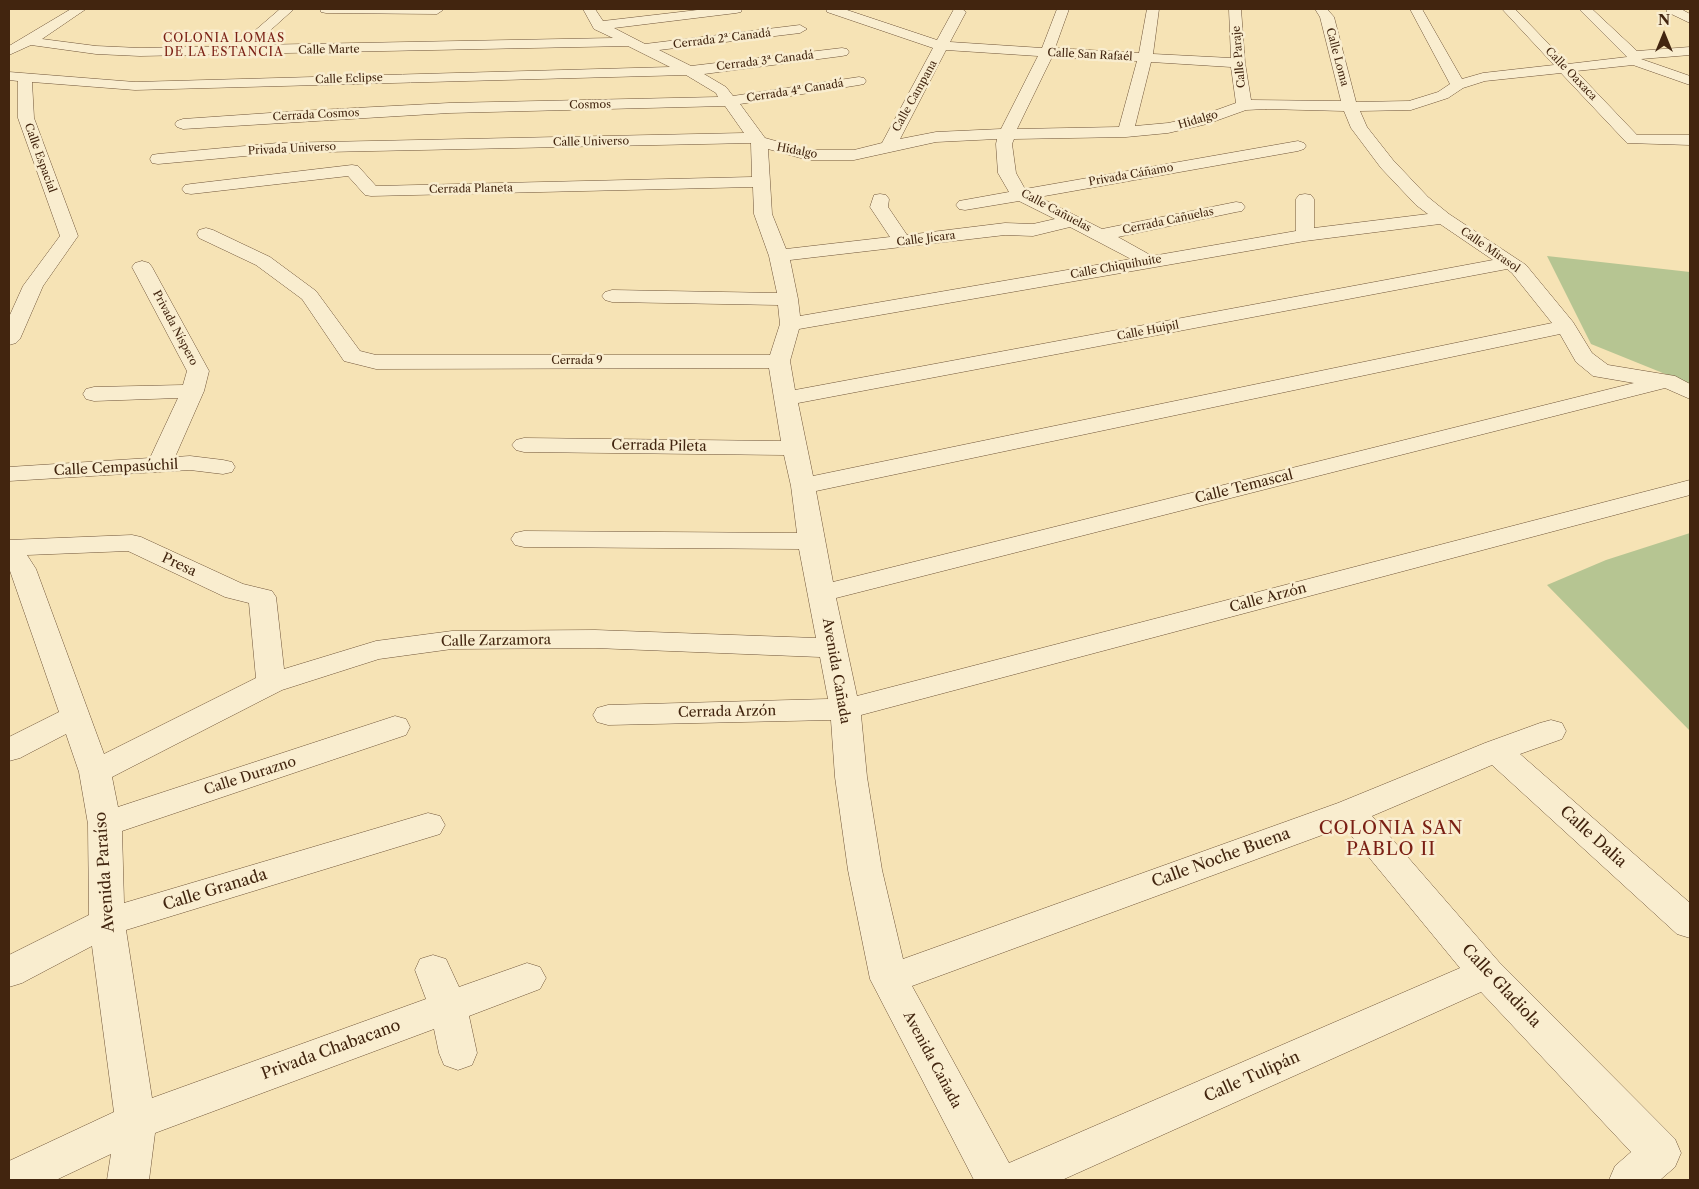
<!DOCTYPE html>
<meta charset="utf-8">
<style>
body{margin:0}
#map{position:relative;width:1699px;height:1189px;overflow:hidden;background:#f6e3b5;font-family:"Libre Caslon Text",serif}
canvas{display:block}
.frame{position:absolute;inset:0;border:10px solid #42250f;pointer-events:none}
.north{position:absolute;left:1639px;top:10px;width:50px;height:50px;-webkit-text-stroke:4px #f9edcf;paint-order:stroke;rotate:0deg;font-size:14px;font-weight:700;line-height:20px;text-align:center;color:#42250f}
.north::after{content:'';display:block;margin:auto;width:18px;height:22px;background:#42250f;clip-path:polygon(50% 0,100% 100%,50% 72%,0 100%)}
</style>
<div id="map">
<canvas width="1699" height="1189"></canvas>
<div class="frame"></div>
<div class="north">N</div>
</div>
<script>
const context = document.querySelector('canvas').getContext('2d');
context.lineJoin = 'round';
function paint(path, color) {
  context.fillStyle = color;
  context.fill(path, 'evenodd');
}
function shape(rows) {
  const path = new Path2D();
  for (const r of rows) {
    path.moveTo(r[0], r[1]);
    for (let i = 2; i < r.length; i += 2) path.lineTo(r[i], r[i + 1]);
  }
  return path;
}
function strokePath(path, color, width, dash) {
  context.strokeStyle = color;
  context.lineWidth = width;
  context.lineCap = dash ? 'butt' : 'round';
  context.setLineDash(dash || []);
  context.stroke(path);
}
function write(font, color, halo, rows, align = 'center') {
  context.font = font + ' "Libre Caslon Text",serif';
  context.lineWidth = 5;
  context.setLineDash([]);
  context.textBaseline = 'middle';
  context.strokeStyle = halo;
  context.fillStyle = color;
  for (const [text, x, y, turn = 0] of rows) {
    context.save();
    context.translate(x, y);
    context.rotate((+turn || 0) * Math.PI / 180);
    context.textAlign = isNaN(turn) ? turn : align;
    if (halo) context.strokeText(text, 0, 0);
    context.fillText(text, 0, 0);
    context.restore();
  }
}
const green = shape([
 [1547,256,1690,272,1690,384,1591,344],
 [1690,533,1690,731,1547,585,1606,560]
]);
const minor = shape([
 [71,9,86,9,42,39,96,46,140,48,237,46,280,9,294,9,254,45,613,38,594,29,583,9,595,9,603,21,706,9,742,9,741,12,736,13,614,28,645,44,800,25,807,29,800,33,659,50,691,66,842,48,847,49,849,52,847,55,842,56,704,74,726,87,733,96,859,77,864,78,866,81,864,84,859,85,740,104,765,138,808,150,854,150,882,143,933,48,827,12,826,9,844,9,937,40,954,9,962,9,966,12,950,42,1042,48,1057,9,1069,9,1055,48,1139,53,1147,9,1159,9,1153,54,1231,58,1229,9,1241,9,1245,63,1251,100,1341,101,1320,17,1315,9,1327,9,1334,17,1356,102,1409,101,1438,92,1450,84,1410,9,1422,9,1462,79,1483,73,1554,65,1502,9,1515,9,1568,64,1627,57,1579,9,1592,9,1637,51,1690,47,1690,55,1641,59,1690,76,1690,85,1633,65,1576,71,1637,135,1690,135,1690,145,1627,143,1561,73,1485,81,1463,88,1448,98,1411,110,1360,111,1367,127,1393,160,1428,197,1449,214,1526,265,1573,322,1592,353,1608,365,1675,376,1690,384,1690,399,1665,388,836,598,857,696,1690,480,1690,495,861,715,867,777,882,870,903,959,1338,803,1485,743,1540,723,1551,720,1562,723,1566,731,1562,739,1520,754,1690,903,1690,938,1677,934,1492,765,1372,816,1499,962,1675,1139,1681,1153,1675,1167,1660,1180,1609,1180,1615,1166,1631,1152,1481,992,1062,1180,974,1180,870,979,848,870,835,777,831,720,608,725,597,722,593,715,597,708,608,705,828,699,820,657,595,648,452,649,379,659,282,690,112,777,118,807,395,716,406,719,410,727,406,735,122,831,124,903,428,813,440,816,445,825,440,834,126,930,152,1098,426,999,415,970,420,959,433,955,446,959,459,987,527,963,540,967,546,978,540,989,469,1016,477,1053,472,1065,458,1070,444,1065,439,1053,434,1029,155,1133,149,1180,107,1180,111,1154,56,1180,9,1180,9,1161,114,1112,92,946,22,983,9,987,9,955,89,915,88,824,79,772,66,734,20,758,9,761,9,737,59,712,9,568,9,540,132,535,141,537,243,584,272,591,276,597,284,669,376,641,452,631,595,630,816,638,799,549,524,547,515,545,511,539,515,533,524,531,797,533,791,486,784,455,524,452,516,450,512,445,516,440,524,438,781,441,769,368,376,369,344,361,302,299,256,265,199,238,197,234,199,230,206,228,213,230,270,257,316,291,360,351,376,355,770,355,780,324,778,305,612,302,605,300,602,296,605,292,612,290,777,293,769,256,754,214,753,187,371,196,365,195,348,176,191,194,185,193,182,189,185,185,191,184,352,165,358,166,376,186,752,177,751,143,278,153,158,164,152,163,150,159,152,155,158,154,278,143,744,133,725,106,449,113,183,129,177,127,175,124,177,121,183,119,299,111,449,103,718,97,716,93,686,75,135,90,32,82,34,118,78,236,43,286,20,339,16,343,9,345,9,317,23,286,60,236,18,118,18,81,9,80,9,72,135,82,670,67,628,46,140,56,96,54,31,45,9,55,9,46,71,9],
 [946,50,1038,56,1001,129,936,132,900,139,946,50],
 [1052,57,1137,61,1119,127,1017,129,1052,57],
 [1151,62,1231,67,1236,103,1197,117,1168,123,1135,126,1151,62],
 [1266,109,1344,111,1351,128,1381,168,1416,205,1428,214,1314,228,1314,199,1311,195,1305,194,1299,195,1296,199,1296,231,1152,256,1118,237,1236,212,1242,211,1245,207,1242,203,1236,202,1102,229,1039,197,1298,151,1304,149,1306,146,1304,143,1298,141,1025,189,1016,173,1012,144,1014,139,1126,137,1168,133,1207,124,1246,110,1266,109],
 [997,139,996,144,998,173,1009,192,959,201,956,205,959,209,965,210,1019,201,1055,219,1033,224,1005,223,907,235,888,207,889,199,886,195,880,194,874,195,870,207,890,237,786,249,772,214,768,149,808,160,854,160,936,142,997,139],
 [1440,224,1493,260,795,390,790,361,799,329,1305,241,1440,224],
 [1070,227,1131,259,800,316,798,299,790,260,1005,235,1033,236,1070,227],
 [1507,269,1512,273,1552,323,813,476,798,403,1507,269],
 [1560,334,1576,362,1593,376,1634,383,833,582,816,491,1560,334],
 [128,551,225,597,249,603,256,678,104,754,36,569,27,555,128,551],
 [1344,827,1460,968,1009,1163,912,986,1344,827],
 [320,9,443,9,443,10,437,14,326,13,321,12,320,9],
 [1666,9,1681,9,1690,14,1690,23,1667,12,1666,9],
 [142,261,149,263,152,267,209,371,204,391,175,457,190,456,223,460,232,462,235,467,232,472,223,474,190,470,9,481,9,467,150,458,178,398,94,401,86,399,83,394,86,389,94,387,183,385,187,371,132,267,135,263,142,261]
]);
const farStreetnames = [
 ["Cerrada 2ª Canadá",722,39,-7],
 ["Calle Marte",329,50,-1],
 ["Calle San Rafaél",1090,55,3],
 ["Calle Paraje",1239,57,-95],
 ["Calle Loma",1337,57,75],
 ["Cerrada 3ª Canadá",765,61,-7],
 ["Calle Oaxaca",1571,74,46],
 ["Calle Eclipse",349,79,-2],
 ["Cerrada 4ª Canadá",795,91,-9],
 ["Calle Campana",915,96,-61],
 ["Cosmos",590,105,-1],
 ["Cerrada Cosmos",316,115,-3],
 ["Hidalgo",1198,120,-16],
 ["Calle Universo",591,142,-1],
 ["Privada Universo",292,149,-3],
 ["Hidalgo",797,151,11],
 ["Calle Espacial",40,158,70],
 ["Privada Cáñamo",1131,175,-10],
 ["Cerrada Planeta",471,189,-1],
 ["Calle Cañuelas",1056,211,28],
 ["Cerrada Cañuelas",1168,221,-12],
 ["Calle Jícara",926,239,-7],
 ["Calle Mirasol",1490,250,35],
 ["Calle Chiquihuite",1116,267,-10],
 ["Privada Níspero",175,328,62],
 ["Calle Huipil",1148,331,-11],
 ["Cerrada 9",577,361]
];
const farNeighbourhoodnames = [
 ["COLONIA LOMAS",224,39],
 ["DE LA ESTANCIA",224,53]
];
const streetNames = [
 ["Cerrada Pileta",659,446,1],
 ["Calle Cempasúchil",116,468,-3],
 ["Calle Temascal",1244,487,-14],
 ["Presa",179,565,25],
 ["Calle Arzón",1268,598,-15],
 ["Calle Zarzamora",496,641,-1],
 ["Avenida Cañada",836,671,80],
 ["Cerrada Arzón",727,712,-1],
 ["Calle Durazno",250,776,-18],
 ["Avenida Cañada",932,1060,62]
];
const nearStreetnames = [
 ["Calle Dalia",1593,837,42],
 ["Calle Noche Buena",1221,858,-20],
 ["Avenida Paraíso",105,872,-94],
 ["Calle Granada",215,890,-17],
 ["Calle Gladiola",1501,986,47],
 ["Privada Chabacano",331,1050,-20],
 ["Calle Tulipán",1252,1077,-24]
];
const nearNeighbourhoodnames = [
 ["COLONIA SAN",1391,829],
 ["PABLO II",1391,850]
];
paint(green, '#b6c592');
strokePath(minor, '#6f5438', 1);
paint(minor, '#f9edcf');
write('11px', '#42250f', '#f9edcf', farStreetnames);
context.letterSpacing = '1px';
write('12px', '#7a1f14', '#f9edcf', farNeighbourhoodnames);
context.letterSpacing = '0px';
write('14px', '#42250f', '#f9edcf', streetNames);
write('16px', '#42250f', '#f9edcf', nearStreetnames);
context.letterSpacing = '1px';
write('18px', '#7a1f14', '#f9edcf', nearNeighbourhoodnames);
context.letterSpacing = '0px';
</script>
